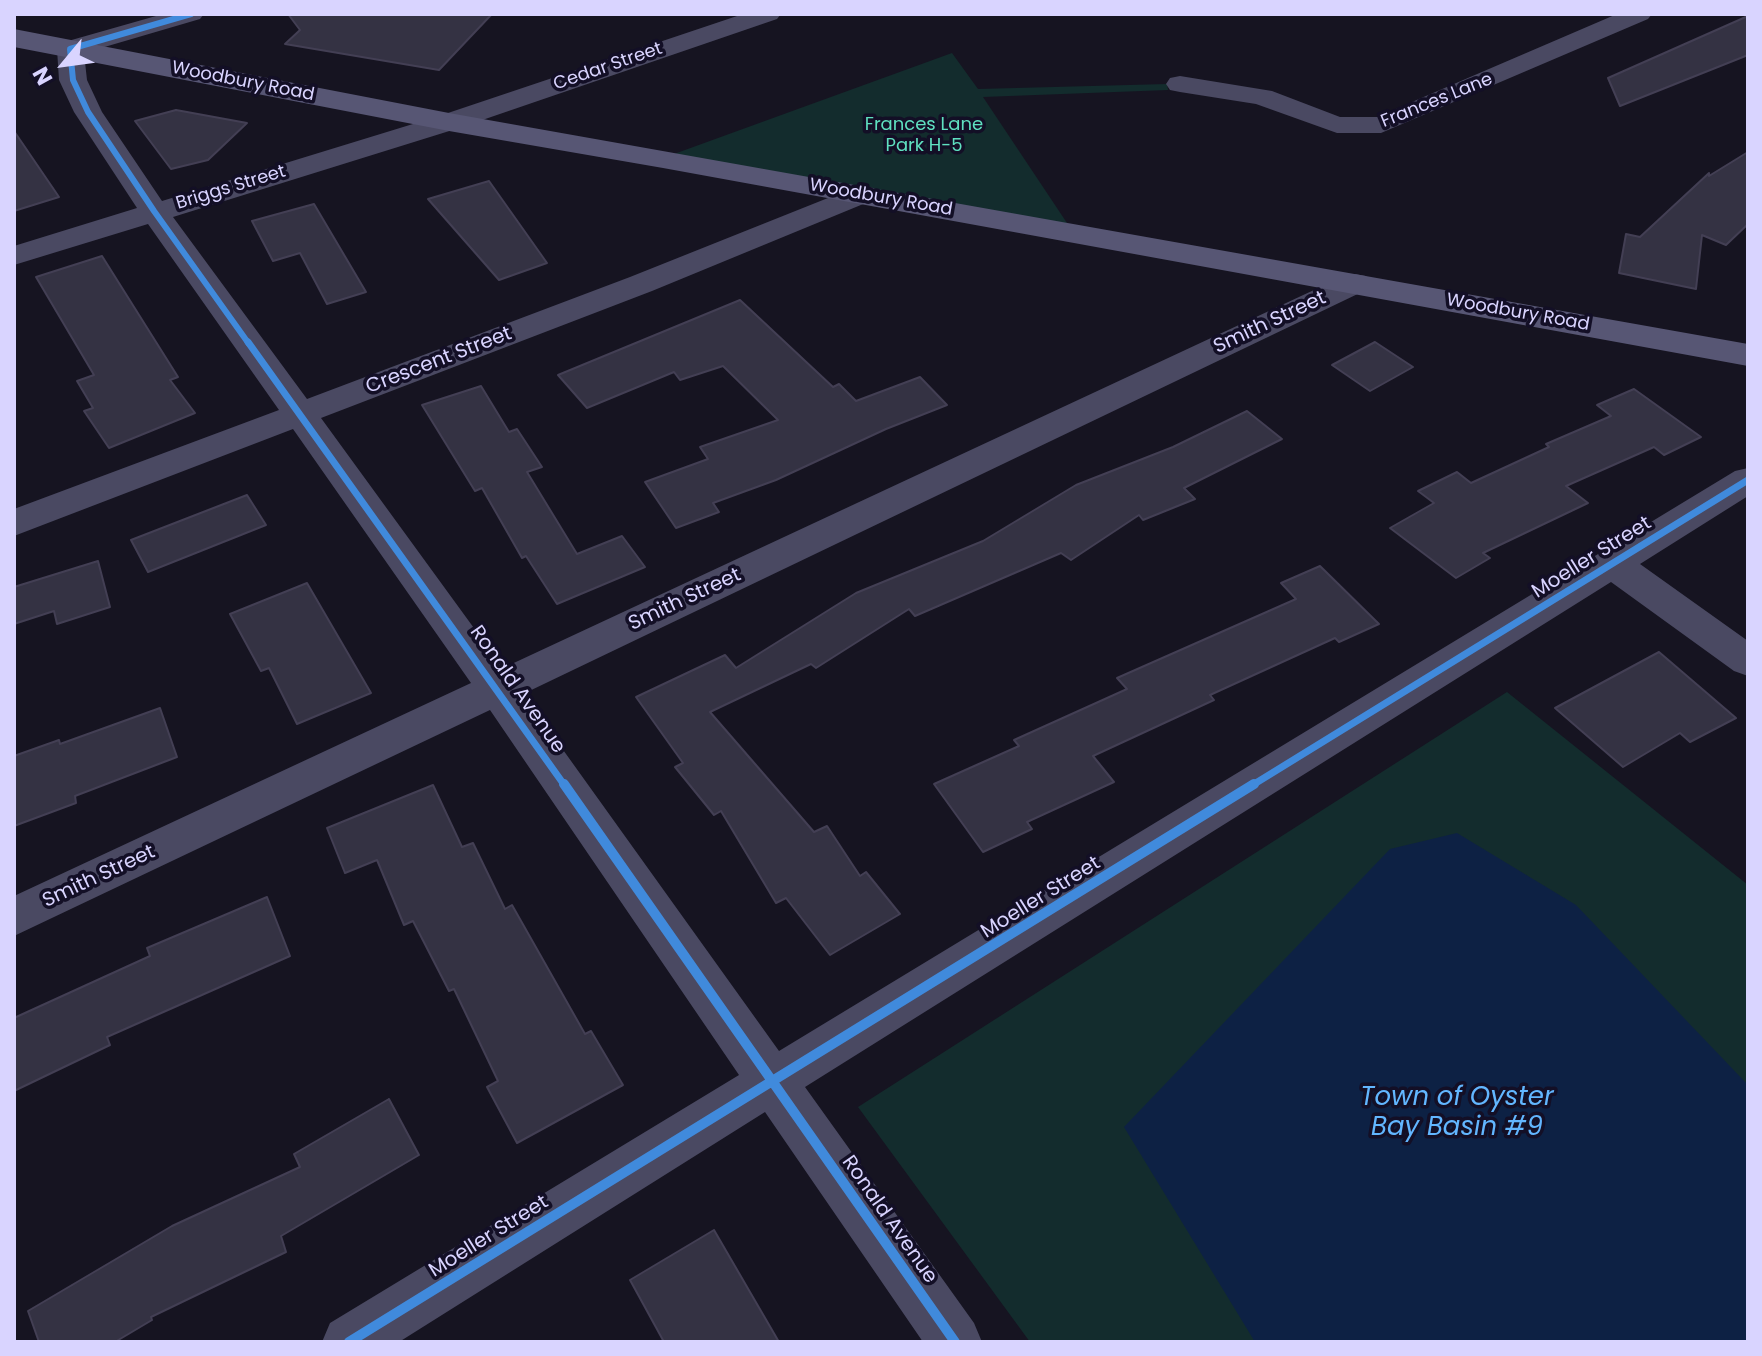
<!DOCTYPE html>
<style>
body{margin:0}
#map{position:relative;width:1762px;height:1356px;overflow:hidden;background:#161421;font-family:Poppins,sans-serif}
canvas{display:block}
.frame{position:absolute;inset:0;border:16px solid #d9d4ff;pointer-events:none}
.north{position:absolute;left:24px;top:24px;width:80px;height:80px;-webkit-text-stroke:6px #130f26;paint-order:stroke;rotate:241deg;font-size:22px;font-weight:700;line-height:32px;text-align:center;color:#d9d4ff}
.north::after{content:'';display:block;margin:auto;width:28px;height:36px;background:#d9d4ff;clip-path:polygon(50% 0,100% 100%,50% 72%,0 100%)}
</style>
<div id="map">
<canvas width="1762" height="1356"></canvas>
<div class="frame"></div>
<div class="north">N</div>
</div>
<script>
const context = document.querySelector('canvas').getContext('2d');
context.lineJoin = 'round';
function paint(path, color) {
  context.fillStyle = color;
  context.fill(path, 'evenodd');
}
function shape(rows) {
  const path = new Path2D();
  for (const r of rows) {
    path.moveTo(r[0], r[1]);
    for (let i = 2; i < r.length; i += 2) path.lineTo(r[i], r[i + 1]);
  }
  return path;
}
function strokePath(path, color, width, dash) {
  context.strokeStyle = color;
  context.lineWidth = width;
  context.lineCap = dash ? 'butt' : 'round';
  context.setLineDash(dash || []);
  context.stroke(path);
}
function write(font, color, halo, rows, align = 'center') {
  context.font = font + ' Poppins,sans-serif';
  context.lineWidth = 7;
  context.setLineDash([]);
  context.textBaseline = 'middle';
  context.strokeStyle = halo;
  context.fillStyle = color;
  for (const [text, x, y, turn = 0] of rows) {
    context.save();
    context.translate(x, y);
    context.rotate((+turn || 0) * Math.PI / 180);
    context.textAlign = isNaN(turn) ? turn : align;
    if (halo) context.strokeText(text, 0, 0);
    context.fillText(text, 0, 0);
    context.restore();
  }
}
const green = shape([
 [952,53,978,89,1167,84,1168,90,983,97,1073,232,663,158],
 [1507,692,1748,885,1748,1342,1030,1342,858,1107]
]);
const water = shape([
 [1457,833,1576,905,1748,1085,1748,1342,1255,1342,1124,1127,1390,849]
]);
const building = shape([
 [288,14,492,14,439,70,285,44,300,30,288,14],
 [1748,16,1748,55,1620,106,1608,78,1748,16],
 [176,110,247,123,208,160,171,169,135,121,176,110],
 [14,131,59,197,14,211,14,131],
 [1748,152,1748,224,1726,245,1702,235,1696,289,1619,273,1626,234,1640,237,1709,173,1709,176,1748,152],
 [489,181,547,263,499,280,428,199,489,181],
 [314,204,366,292,327,304,300,253,273,261,252,221,314,204],
 [102,256,178,377,170,380,195,413,109,448,84,411,93,408,77,381,94,375,36,277,102,256],
 [740,300,833,387,839,384,856,401,920,377,947,405,886,429,776,480,713,503,719,512,676,528,645,482,708,459,700,447,778,420,723,366,680,380,674,372,587,408,558,375,740,300],
 [1375,342,1413,367,1370,391,1332,365,1375,342],
 [481,386,509,432,517,429,542,467,527,472,577,554,622,536,645,567,557,604,526,556,522,558,482,488,475,491,422,405,481,386],
 [1634,389,1701,437,1664,455,1654,447,1566,486,1588,503,1483,553,1490,558,1456,578,1390,528,1434,503,1418,491,1457,472,1471,483,1549,447,1546,444,1611,416,1597,405,1634,389],
 [1247,411,1282,439,1184,488,1195,499,1143,520,1139,515,1071,560,1061,553,915,616,909,609,816,668,811,664,710,712,814,832,827,826,860,876,866,872,900,914,830,955,786,898,776,903,721,811,714,815,675,767,683,763,636,697,725,655,736,668,856,593,983,541,1076,485,1173,447,1247,411],
 [247,495,266,525,148,572,131,540,247,495],
 [98,561,110,607,57,624,54,611,14,624,14,587,98,561],
 [1320,566,1379,624,1339,642,1335,638,1210,695,1214,700,1093,756,1114,782,1027,822,1032,829,983,852,934,784,1019,746,1014,740,1127,689,1117,678,1296,599,1281,583,1320,566],
 [307,583,371,693,297,724,269,668,261,671,230,614,307,583],
 [1659,652,1736,718,1690,742,1680,733,1623,767,1555,708,1659,652],
 [160,708,177,757,75,796,76,803,14,826,14,756,59,740,60,744,160,708],
 [433,785,462,847,473,843,505,909,512,905,585,1034,591,1031,623,1085,517,1143,487,1087,498,1081,454,989,449,991,413,921,404,925,377,860,345,873,327,828,433,785],
 [267,897,290,956,107,1037,110,1045,14,1091,14,1018,150,956,147,948,267,897],
 [389,1099,419,1155,281,1236,286,1252,151,1317,152,1320,115,1342,39,1342,28,1311,172,1226,300,1167,294,1154,389,1099],
 [714,1230,779,1342,664,1342,630,1280,714,1230]
]);
const street = shape([
 [163,14,204,14,200,19,84,53,87,80,102,112,162,201,439,116,743,14,781,14,777,19,459,128,173,217,307,399,630,277,853,188,863,185,873,188,878,194,873,200,652,291,321,418,503,668,1344,276,1355,274,1366,276,1371,283,1366,290,523,694,779,1051,1735,471,1748,468,1748,496,1640,564,1748,641,1748,676,1734,671,1611,582,805,1087,974,1323,982,1342,923,1342,765,1112,399,1342,322,1342,330,1323,739,1075,490,710,14,936,14,896,471,683,293,429,14,536,14,509,279,410,148,224,14,265,14,246,137,208,74,112,59,80,57,49,61,43,163,14],
 [1617,14,1652,14,1648,19,1381,133,1337,133,1256,104,1180,92,1170,90,1166,84,1170,78,1180,76,1272,91,1340,117,1377,117,1617,14]
]);
const secondary = shape([
 [14,29,449,113,1748,344,1748,366,663,168,449,131,14,47,14,29]
]);
const cyclewayFar2 = shape([
 [191,14,70,49,73,80,88,112,154,211,249,344]
]);
const cyclewayFar1 = shape([
 [248,342,565,786],
 [1251,786,1748,480]
]);
const cycleway = shape([
 [564,784,955,1342],
 [349,1342,1254,784]
]);
const farStreetnames = [
 ["Cedar Street",608,67,-19],
 ["Woodbury Road",243,82,11],
 ["Frances Lane",1437,101,-22],
 ["Briggs Street",231,188,-17],
 ["Woodbury Road",881,198,10],
 ["Woodbury Road",1518,313,10]
];
const farParknames = [
 ["Frances Lane",924,125],
 ["Park H-5",924,146]
];
const streetNames = [
 ["Smith Street",1270,323,-25],
 ["Crescent Street",439,361,-21],
 ["Moeller Street",1592,558,-32],
 ["Smith Street",685,600,-25],
 ["Ronald Avenue",517,690,55],
 ["Smith Street",99,877,-25],
 ["Moeller Street",1041,898,-32],
 ["Ronald Avenue",889,1220,55],
 ["Moeller Street",489,1237,-32]
];
const nearWaternames = [
 ["Town of Oyster",1457,1098],
 ["Bay Basin #9",1457,1128]
];
paint(green, '#132c2d');
paint(water, '#0d2144');
paint(building, '#343243');
strokePath(building, '#433f54', 2);
paint(street, '#4a4962');
paint(secondary, '#575674');
strokePath(cyclewayFar2, '#408adc', 6);
strokePath(cyclewayFar1, '#408adc', 7);
strokePath(cycleway, '#408adc', 10);
write('18px', '#d9d4ff', '#130f26', farStreetnames);
write('18px', '#5fe0c0', '#130f26', farParknames);
write('20px', '#d9d4ff', '#130f26', streetNames);
write('italic 26px', '#62b6ff', '#130f26', nearWaternames);
</script>
